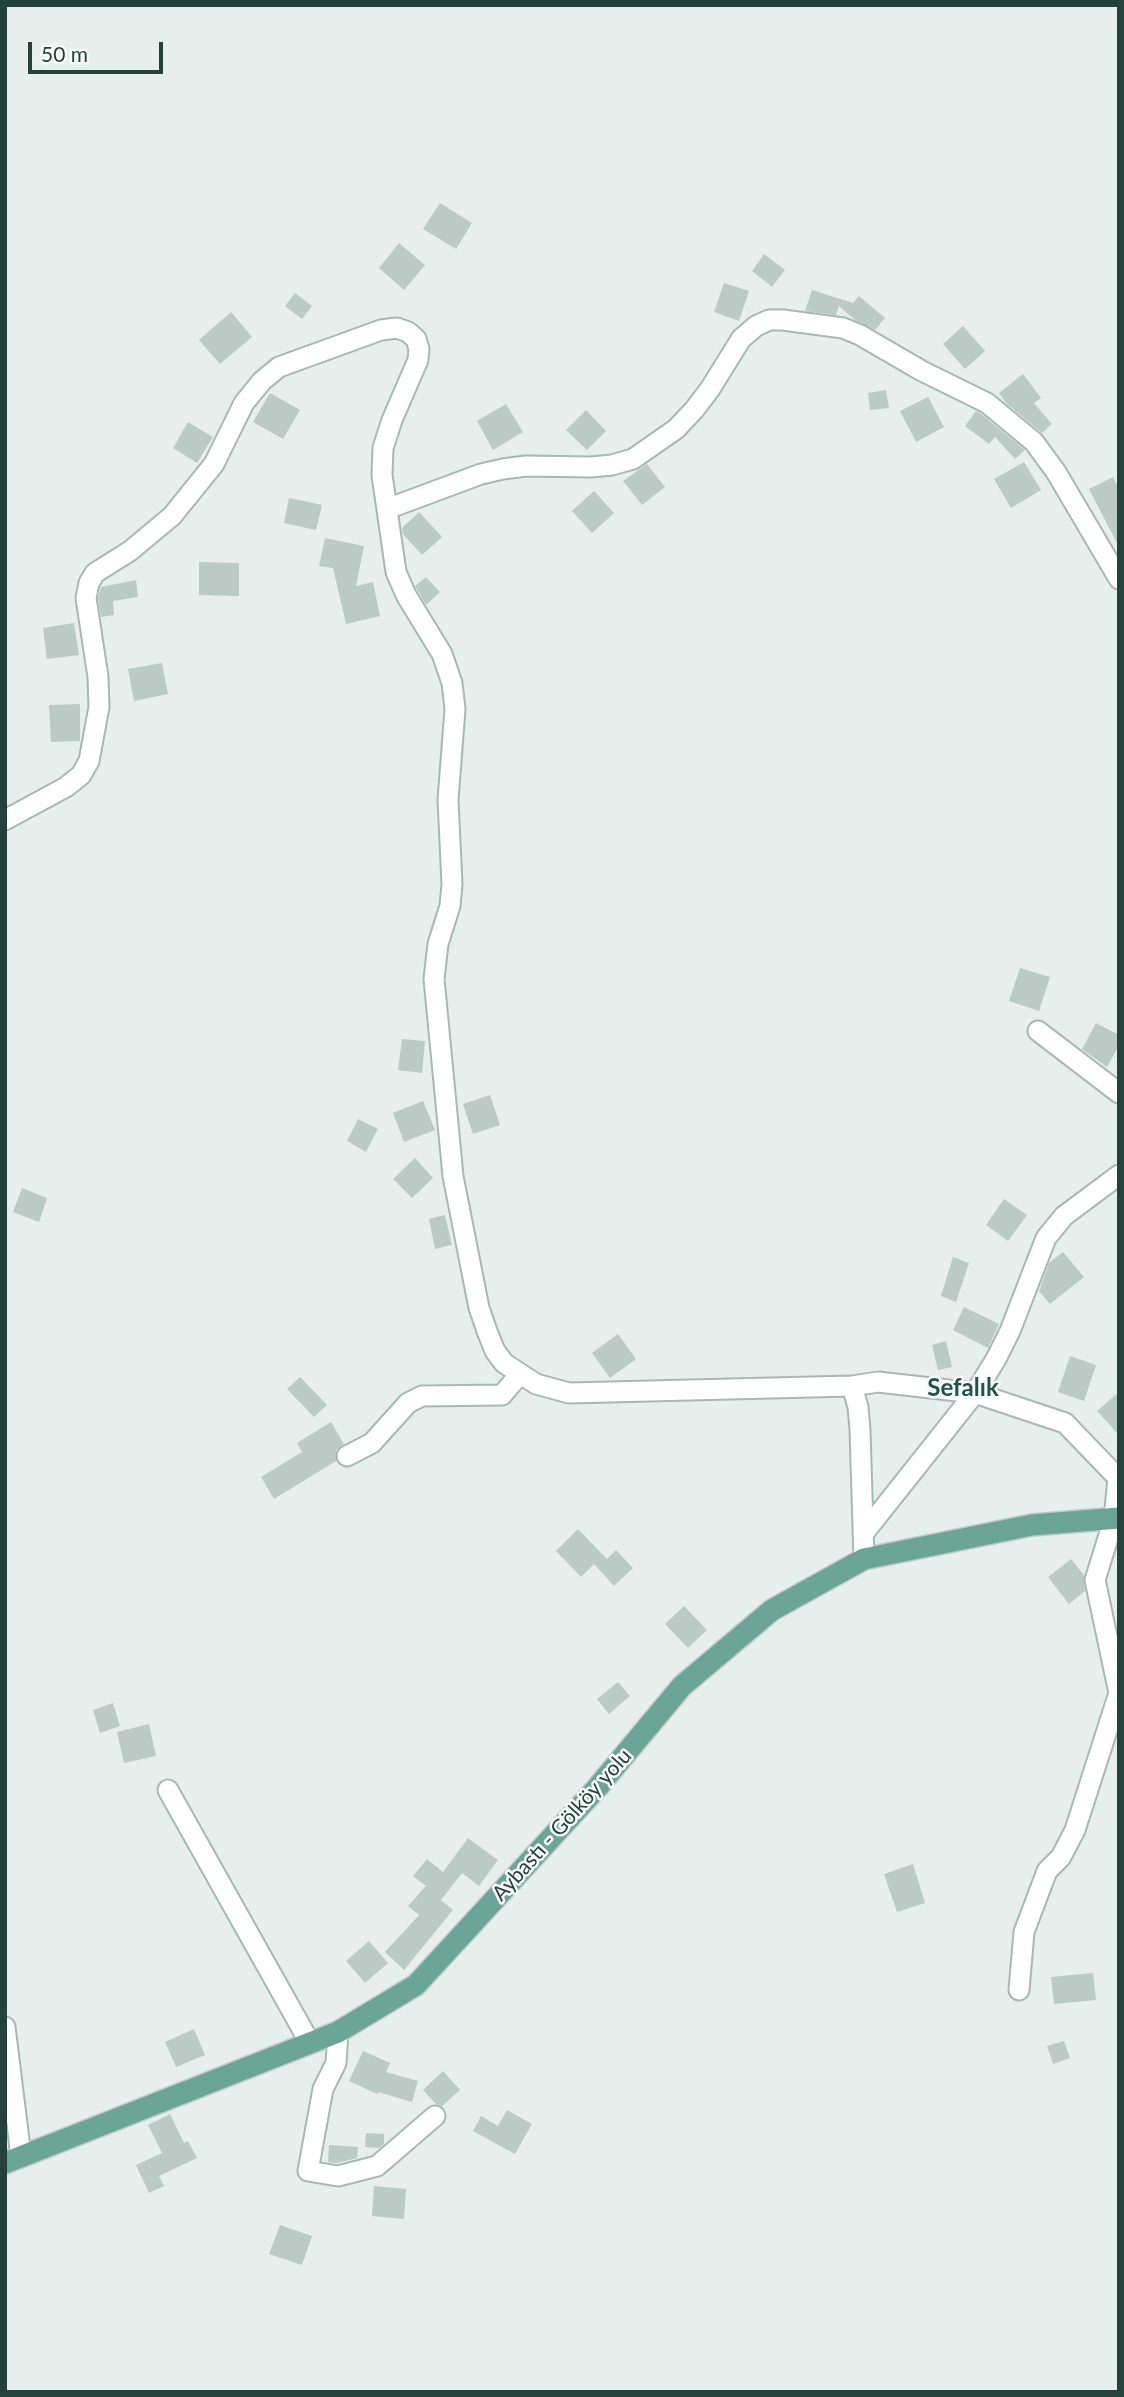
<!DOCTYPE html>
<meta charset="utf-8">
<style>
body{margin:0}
#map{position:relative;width:1124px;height:2397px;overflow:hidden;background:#e6efeb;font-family:Lato,sans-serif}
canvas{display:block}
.frame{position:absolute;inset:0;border:7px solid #24423a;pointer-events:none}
.scale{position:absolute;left:28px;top:42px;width:135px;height:32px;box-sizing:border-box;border:4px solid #24423a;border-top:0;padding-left:9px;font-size:21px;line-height:24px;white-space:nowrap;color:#24423a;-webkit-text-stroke:5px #f7fbf9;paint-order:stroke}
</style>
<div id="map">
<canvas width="1124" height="2397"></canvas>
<div class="frame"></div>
<div class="scale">50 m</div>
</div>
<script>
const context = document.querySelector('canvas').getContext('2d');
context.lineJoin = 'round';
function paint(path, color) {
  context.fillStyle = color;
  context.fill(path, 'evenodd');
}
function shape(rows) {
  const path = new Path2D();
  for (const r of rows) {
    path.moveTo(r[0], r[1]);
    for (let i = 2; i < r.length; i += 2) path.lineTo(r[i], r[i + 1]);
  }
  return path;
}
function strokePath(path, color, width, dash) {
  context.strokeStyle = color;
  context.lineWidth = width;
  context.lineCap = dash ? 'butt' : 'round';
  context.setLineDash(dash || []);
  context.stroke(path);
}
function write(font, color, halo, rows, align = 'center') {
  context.font = font + ' Lato,sans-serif';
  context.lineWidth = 5;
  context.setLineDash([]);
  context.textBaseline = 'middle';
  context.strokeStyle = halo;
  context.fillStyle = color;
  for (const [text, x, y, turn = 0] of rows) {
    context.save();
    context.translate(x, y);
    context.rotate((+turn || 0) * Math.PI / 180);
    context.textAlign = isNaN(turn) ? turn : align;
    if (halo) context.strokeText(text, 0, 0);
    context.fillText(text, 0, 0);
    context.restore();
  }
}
const building = shape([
 [440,203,472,223,456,249,423,229],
 [399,243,425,265,404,290,379,268],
 [764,254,785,270,772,287,752,271],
 [724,283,749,291,739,321,714,312],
 [812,290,853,303,859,296,885,318,875,330,855,320,839,306,836,315,805,311],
 [295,293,312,306,302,319,285,306],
 [231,312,252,337,220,364,199,340],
 [963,326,985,351,965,369,943,344],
 [1023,374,1041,398,1034,403,1052,424,1042,433,1006,403,999,393],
 [886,390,889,408,870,410,868,393],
 [270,393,300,410,283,439,253,422],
 [928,397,944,427,916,442,900,411],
 [506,404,523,432,493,450,477,421],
 [586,410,606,431,587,450,566,430],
 [976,411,980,413,1025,450,1015,459,995,437,989,444,965,426],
 [188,422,213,437,197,463,173,448],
 [1024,462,1041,490,1011,508,994,479],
 [647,464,665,487,642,505,623,481],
 [1113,477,1119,489,1119,547,1089,489],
 [594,491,614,513,592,533,572,511],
 [289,498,322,505,316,530,284,523],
 [419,512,442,537,422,555,403,534,402,528],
 [325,538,364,546,356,586,373,582,380,616,346,624,333,568,319,566],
 [199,562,239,563,239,596,199,595],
 [426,577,440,592,426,605,415,586],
 [136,580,138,597,113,601,114,615,101,617,98,598,101,587],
 [74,623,79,655,47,659,43,628],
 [162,663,168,694,134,701,128,669],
 [80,704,80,741,51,742,49,705],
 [1020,968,1050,977,1039,1011,1009,1001],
 [1096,1023,1119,1035,1119,1045,1107,1067,1082,1049],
 [402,1039,425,1041,422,1073,398,1070],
 [490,1095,500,1125,473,1134,463,1104],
 [423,1101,435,1130,404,1142,393,1113],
 [358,1119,378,1129,366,1152,347,1141],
 [415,1158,433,1178,412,1198,393,1179],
 [22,1188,47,1198,39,1222,13,1212],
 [1004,1199,1027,1215,1008,1241,986,1225],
 [445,1215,452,1245,435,1249,429,1219],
 [1063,1252,1084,1277,1050,1304,1039,1291,1049,1263],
 [953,1257,969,1263,956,1302,941,1296],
 [964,1307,999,1324,988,1348,953,1330],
 [618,1334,636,1359,610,1378,592,1353],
 [946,1341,952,1367,938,1370,932,1345],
 [1070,1356,1096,1365,1084,1401,1058,1392],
 [300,1377,327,1405,314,1417,287,1389],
 [1119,1392,1119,1435,1097,1411],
 [331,1422,344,1444,336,1450,336,1461,274,1499,261,1477,302,1452,297,1443],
 [578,1529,607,1559,616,1550,633,1568,614,1586,594,1564,581,1577,556,1551],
 [1071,1559,1084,1575,1085,1591,1069,1604,1048,1577],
 [684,1606,707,1630,688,1648,665,1624],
 [618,1682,630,1696,609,1714,597,1699],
 [113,1703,120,1726,100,1733,93,1710],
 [149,1724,156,1756,124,1763,117,1732],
 [468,1838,498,1860,479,1886,462,1873,441,1900,453,1910,404,1970,385,1952,419,1915,408,1906,426,1886,413,1876,427,1859,443,1872],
 [913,1864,925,1903,897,1912,884,1874],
 [369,1941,388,1963,365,1983,346,1961],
 [1093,1973,1096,2000,1054,2004,1051,1977],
 [194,2029,205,2055,176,2067,165,2042],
 [1064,2041,1070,2058,1053,2064,1047,2046],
 [363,2051,390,2063,386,2072,418,2081,412,2102,378,2092,377,2094,349,2081],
 [443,2071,460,2090,442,2106,436,2104,423,2090],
 [507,2110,532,2124,515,2154,473,2131,481,2116,498,2126],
 [170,2114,184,2143,188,2141,197,2158,159,2176,164,2186,149,2193,136,2165,162,2153,148,2125],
 [366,2133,384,2134,384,2144,379,2148,365,2147],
 [329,2145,358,2147,357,2158,337,2163,328,2162],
 [374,2186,406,2189,404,2219,372,2216],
 [280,2225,312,2236,302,2265,269,2254]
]);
const minor = shape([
 [387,509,481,474,503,469,526,466,591,467,612,465,633,459,676,429,694,410,710,389,741,339,756,326,769,320,783,320,843,328,860,335,922,371,987,403,1034,442,1056,472,1119,579],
 [5,820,66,787,81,775,89,761,99,707,98,677,86,598,89,583,95,573,130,551,172,516,214,464,244,403,262,381,279,367,381,330,397,328,408,332,416,339,419,349,418,360,392,420,383,448,382,475,396,572,406,595,442,654,452,683,455,709,448,800,452,884,450,906,438,944,434,979,453,1176,479,1308,487,1331,495,1351,504,1363,536,1384,569,1393,852,1386,858,1407,860,1430,864,1559],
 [1038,1031,1119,1093],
 [852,1386,878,1382,975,1393,1065,1423,1118,1478,1114,1519,1095,1580,1119,1693,1075,1830,1061,1857,1047,1871,1024,1932,1019,1990],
 [347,1456,372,1443,408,1403,422,1396,502,1395,520,1374],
 [863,1534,975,1393,996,1359,1010,1331,1046,1238,1064,1216,1119,1175],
 [168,1790,310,2043],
 [5,2027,21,2156],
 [338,2032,336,2063,323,2089,308,2171,338,2176,377,2166,435,2116]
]);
const major = shape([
 [5,2163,338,2032,416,1985,597,1788,682,1686,772,1610,864,1559,1032,1525,1119,1518]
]);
const streetNames = [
 ["Aybastı - Gölköy yolu",562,1825,-48]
];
const quarterNames = [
 ["Sefalık",963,1388]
];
paint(building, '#bbcac4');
strokePath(minor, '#a8b8b2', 23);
strokePath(major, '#c2cac8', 24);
strokePath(minor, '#fff', 19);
strokePath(major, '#6aa596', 21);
write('21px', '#24423a', '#f7fbf9', streetNames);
write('bold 24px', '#1f5548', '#f7fbf9', quarterNames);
</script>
